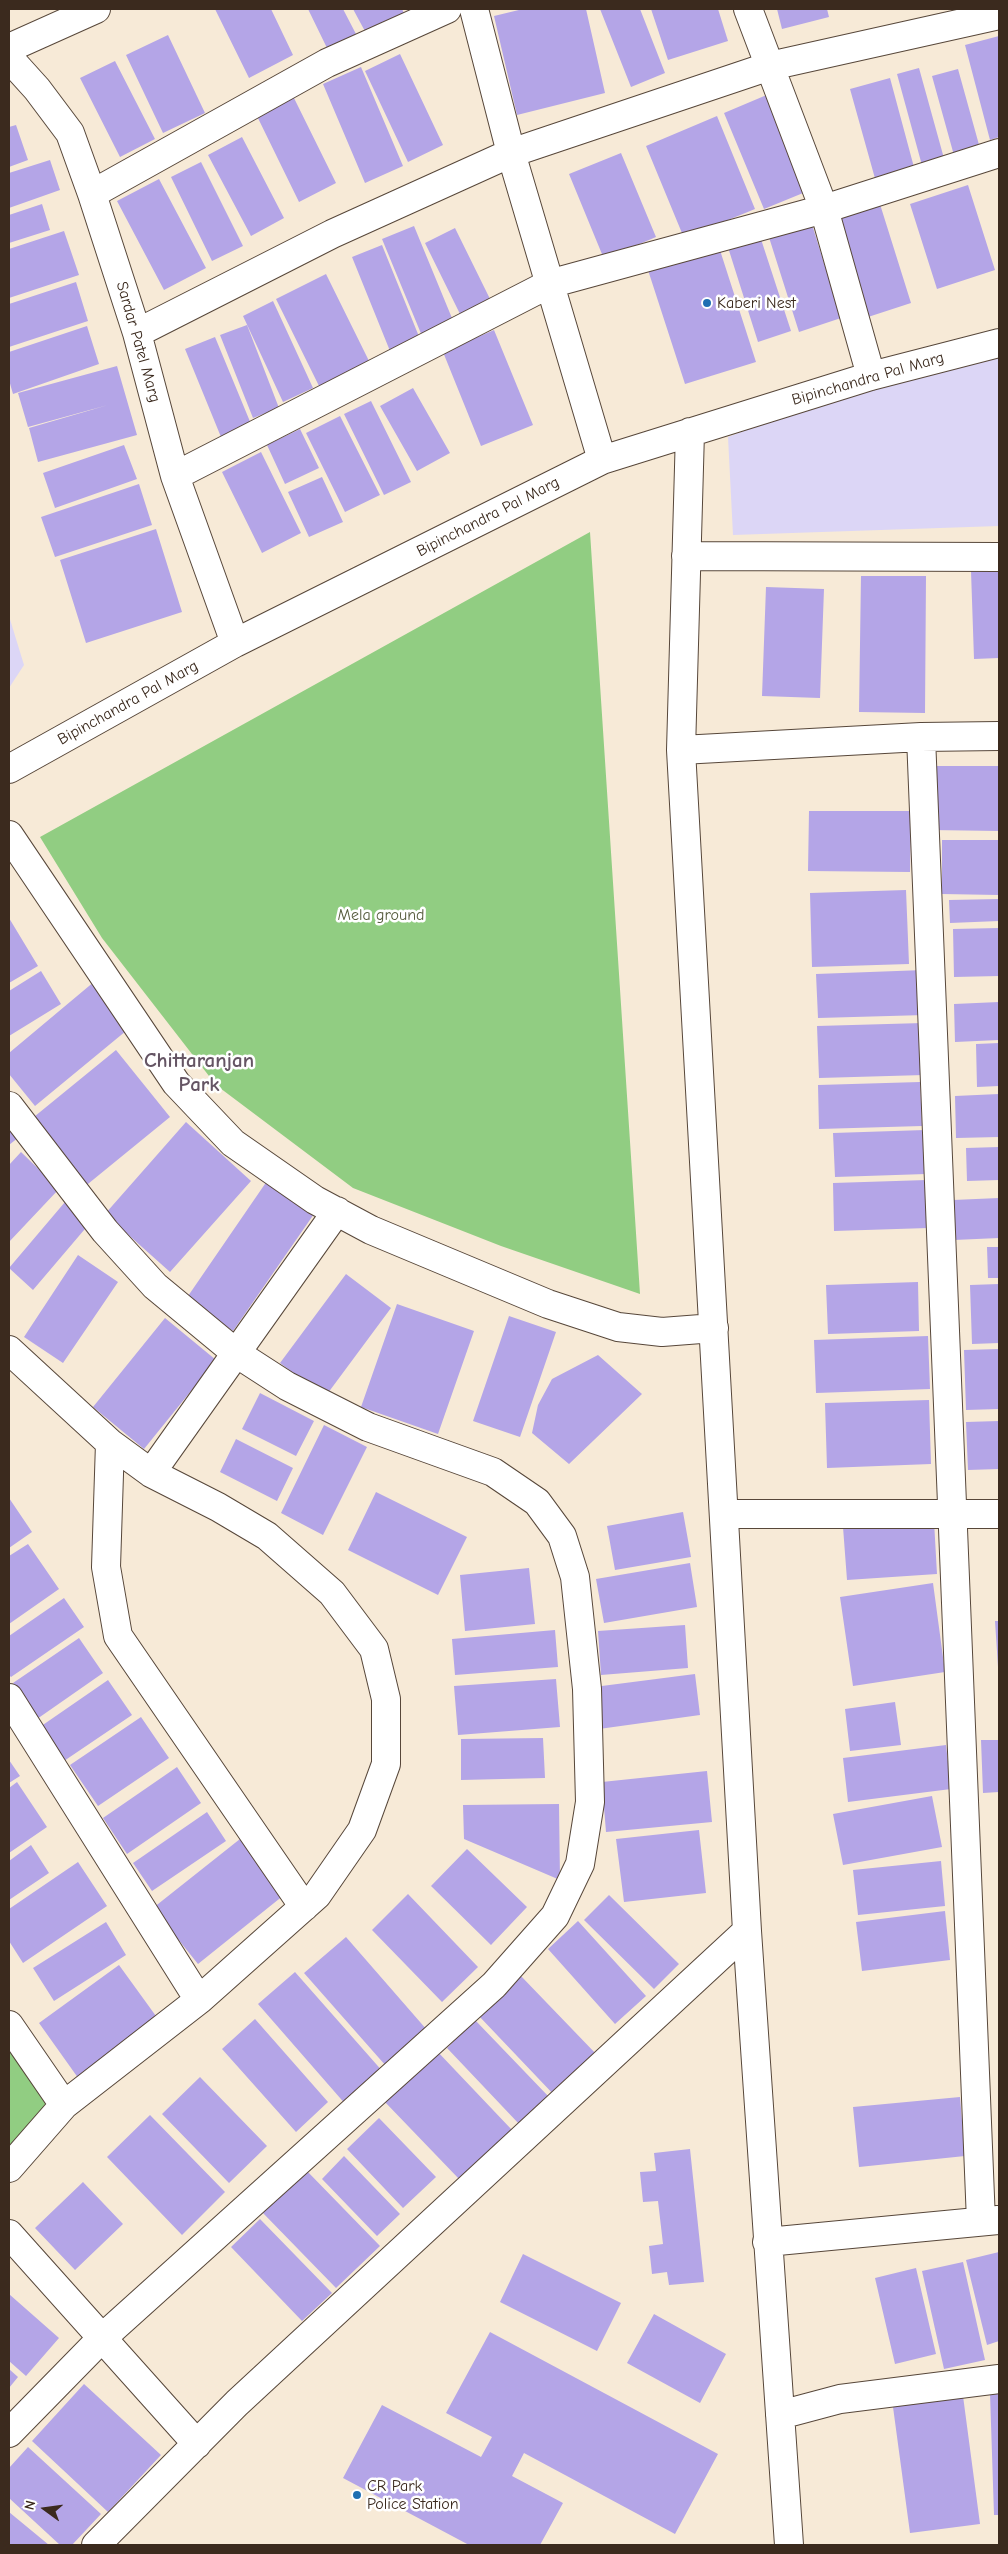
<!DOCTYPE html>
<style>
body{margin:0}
#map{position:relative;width:1008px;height:2554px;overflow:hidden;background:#f7ead7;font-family:"Comic Neue",sans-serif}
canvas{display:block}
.frame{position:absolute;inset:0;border:10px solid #3b2a1e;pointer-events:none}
.north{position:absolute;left:20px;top:2484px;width:50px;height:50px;-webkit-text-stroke:4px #fff;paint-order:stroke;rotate:284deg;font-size:14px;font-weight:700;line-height:20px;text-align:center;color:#3b2a1e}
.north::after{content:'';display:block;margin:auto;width:18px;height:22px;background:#3b2a1e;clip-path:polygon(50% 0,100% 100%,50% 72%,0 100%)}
</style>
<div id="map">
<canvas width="1008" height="2554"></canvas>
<div class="frame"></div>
<div class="north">N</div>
</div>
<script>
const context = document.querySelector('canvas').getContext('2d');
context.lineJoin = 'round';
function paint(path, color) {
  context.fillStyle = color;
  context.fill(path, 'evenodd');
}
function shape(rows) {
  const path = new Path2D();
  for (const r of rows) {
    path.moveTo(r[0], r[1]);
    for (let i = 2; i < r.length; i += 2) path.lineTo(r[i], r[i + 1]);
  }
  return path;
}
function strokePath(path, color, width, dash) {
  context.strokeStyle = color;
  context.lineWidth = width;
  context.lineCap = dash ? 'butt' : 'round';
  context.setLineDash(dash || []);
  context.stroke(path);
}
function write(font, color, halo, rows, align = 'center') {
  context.font = font + ' "Comic Neue",sans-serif';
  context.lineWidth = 5;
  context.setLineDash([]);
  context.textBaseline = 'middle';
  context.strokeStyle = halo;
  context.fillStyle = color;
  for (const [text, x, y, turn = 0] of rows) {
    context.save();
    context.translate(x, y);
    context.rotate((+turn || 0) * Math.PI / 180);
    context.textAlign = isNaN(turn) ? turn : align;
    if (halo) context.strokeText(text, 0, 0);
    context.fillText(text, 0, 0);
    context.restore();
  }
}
const built = shape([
 [999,352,999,526,733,535,728,437,853,389],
 [9,616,24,665,9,688,9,615]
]);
const green = shape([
 [590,532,640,1294,501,1246,353,1188,216,1085,102,938,40,837],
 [9,2025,64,2105,9,2157]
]);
const building = shape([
 [215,9,271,9,293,55,249,78],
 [308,9,343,9,356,34,327,48],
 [353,9,402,9,405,15,367,35],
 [523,9,586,9,605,93,517,115,494,16],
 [600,9,640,9,665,73,631,87],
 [651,9,718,9,728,41,668,60],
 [777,9,827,9,829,17,782,29],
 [168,35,205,113,163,133,126,55],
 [999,36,999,137,990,140,965,45],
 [400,54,443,145,408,162,365,71],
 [115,61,155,139,120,157,80,78],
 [361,67,403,166,365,183,323,84],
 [919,68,945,162,923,169,897,74],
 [958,69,981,152,955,159,932,76],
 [890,78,915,171,876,182,850,89],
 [292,94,336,183,299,202,255,112],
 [769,94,808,191,764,209,724,113],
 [717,116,755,209,684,238,646,146],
 [16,125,28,160,9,167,9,127],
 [242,137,284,218,251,236,208,155],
 [621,153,656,237,604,259,569,174],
 [50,160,60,190,9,208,9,173],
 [201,162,243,246,212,261,171,177],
 [159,179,206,268,164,290,117,201],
 [968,185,995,270,937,289,910,204],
 [879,201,911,303,865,318,833,216],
 [42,204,50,230,9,243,9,215],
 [810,218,841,318,799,332,767,231],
 [414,226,454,323,422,336,382,239],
 [455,228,490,299,460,314,425,243],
 [758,230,791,331,758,342,726,241],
 [64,231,79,275,9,298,9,249],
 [718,244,756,362,685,384,647,267],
 [382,245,420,339,390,351,352,257],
 [326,274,370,363,320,388,276,299],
 [76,282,88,321,9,347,9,304],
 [273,301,313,388,283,402,243,316],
 [247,325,279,408,253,418,220,335],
 [87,326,99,364,13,394,9,380,9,352],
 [494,330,533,425,481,446,443,352],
 [215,337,251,424,221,437,185,349],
 [117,366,137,435,38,462,29,428,108,405,28,427,18,393],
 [413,388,450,453,417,471,380,406],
 [371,401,411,482,384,495,344,414],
 [340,416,380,495,345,512,306,433],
 [300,429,319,468,285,484,267,445],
 [124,445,137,479,55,508,43,473],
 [261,452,301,533,262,553,222,472],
 [322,477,343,522,309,537,288,492],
 [139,484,152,525,55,557,41,517],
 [156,529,182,612,86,643,60,560],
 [999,570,999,658,974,659,971,571],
 [861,576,926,576,925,713,859,712],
 [766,587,824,589,820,698,762,696],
 [931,766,999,766,999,831,930,830],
 [809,811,911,811,910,872,808,871],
 [942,840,999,840,999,895,942,894],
 [906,890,909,964,812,967,810,893],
 [999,899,999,921,950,923,949,900],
 [9,918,38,966,9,983],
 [999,928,999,976,954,977,953,929],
 [924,970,925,1015,818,1018,816,974],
 [41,971,61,1004,9,1036,9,991],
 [95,981,132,1026,35,1106,9,1074,9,1053],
 [999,1002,999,1040,955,1042,954,1004],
 [923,1023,924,1075,819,1078,817,1026],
 [999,1043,999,1086,977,1087,976,1044],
 [116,1050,170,1117,83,1188,29,1121],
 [920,1082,922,1126,819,1129,818,1085],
 [999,1094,999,1137,956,1138,955,1096],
 [9,1115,24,1133,9,1145],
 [186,1122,251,1181,170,1272,105,1214],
 [925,1130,926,1174,835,1177,833,1133],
 [999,1147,999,1180,967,1181,966,1148],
 [21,1152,59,1189,9,1242,9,1165],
 [927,1180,928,1228,834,1231,833,1183],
 [267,1181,314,1214,233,1331,186,1299],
 [999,1198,999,1238,954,1240,953,1200],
 [65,1202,90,1223,33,1290,9,1268],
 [987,1247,999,1247,999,1278,988,1278],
 [78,1255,118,1282,63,1363,24,1337],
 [346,1274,391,1308,325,1397,280,1363],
 [918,1282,919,1331,828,1334,826,1285],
 [999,1284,999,1343,972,1344,970,1285],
 [397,1304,474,1331,438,1434,361,1407],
 [509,1316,556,1332,520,1437,473,1421],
 [165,1318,216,1360,144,1449,93,1407],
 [928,1336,930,1389,816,1393,814,1340],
 [999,1349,999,1409,966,1410,964,1350],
 [598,1355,642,1394,569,1464,532,1433,538,1405,552,1379],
 [260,1393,314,1421,296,1456,242,1429],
 [929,1400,931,1464,827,1468,825,1403],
 [999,1421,999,1469,968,1470,966,1422],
 [324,1425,367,1447,323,1535,281,1513],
 [236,1439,293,1468,277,1501,220,1472],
 [376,1492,467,1537,438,1595,348,1550],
 [9,1498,32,1532,9,1548],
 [683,1512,691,1557,615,1570,607,1526],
 [934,1521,937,1574,847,1580,843,1527],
 [28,1544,59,1589,9,1624,9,1556],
 [690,1563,697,1607,604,1623,596,1579],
 [529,1568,535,1624,465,1631,460,1575],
 [933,1583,945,1672,853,1686,840,1597],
 [64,1598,84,1627,11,1677,9,1675,9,1636],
 [995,1621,999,1621,999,1667,998,1667],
 [685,1625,688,1668,601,1675,598,1631],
 [555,1630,558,1667,455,1675,452,1639],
 [79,1638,103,1673,37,1719,13,1683],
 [695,1674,700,1715,599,1729,594,1687],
 [556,1679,560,1727,458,1735,454,1686],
 [108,1680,132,1715,61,1763,37,1729],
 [895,1702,901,1745,850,1751,845,1709],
 [141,1717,169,1758,98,1806,70,1765],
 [543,1738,545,1778,461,1780,461,1739],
 [981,1740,999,1740,999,1792,983,1793],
 [946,1745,951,1789,848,1802,843,1758],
 [9,1760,20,1776,9,1783],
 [177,1767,201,1803,127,1854,103,1818],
 [707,1771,712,1822,606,1832,602,1782],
 [17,1782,47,1827,9,1853,9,1788],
 [932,1796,942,1847,843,1865,833,1814],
 [559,1804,560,1880,464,1839,463,1805],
 [207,1812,226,1841,152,1891,133,1863],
 [699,1830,706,1893,624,1902,616,1839],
 [240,1839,284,1895,198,1964,153,1908],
 [31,1845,49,1873,9,1900,9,1861],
 [467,1849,527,1907,491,1945,431,1886],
 [941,1861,945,1906,858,1915,853,1870],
 [78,1862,107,1906,23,1963,9,1941,9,1909],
 [408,1894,478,1967,442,2002,372,1930],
 [609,1895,679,1964,654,1989,584,1920],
 [945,1911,950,1960,862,1971,856,1922],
 [578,1921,646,1996,615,2024,548,1949],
 [106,1922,126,1955,54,2001,33,1968],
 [346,1937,427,2030,386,2066,304,1973],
 [119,1965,161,2023,81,2082,39,2023],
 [295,1972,384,2073,347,2106,258,2004],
 [520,1975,598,2056,556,2097,478,2015],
 [255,2019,328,2102,296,2132,222,2049],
 [475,2020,549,2097,520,2125,447,2048],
 [436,2050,512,2130,460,2180,384,2101],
 [200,2077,267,2146,229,2183,162,2114],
 [960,2097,965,2156,859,2167,853,2107],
 [150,2115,225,2192,182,2235,107,2157],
 [379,2118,436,2177,403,2208,347,2149],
 [690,2149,704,2282,669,2285,667,2272,652,2274,649,2246,663,2244,658,2201,643,2202,640,2172,656,2171,654,2153],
 [344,2156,400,2214,377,2236,322,2179],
 [306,2170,380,2246,336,2288,262,2212],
 [83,2182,123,2224,75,2270,35,2228],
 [260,2219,332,2293,302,2321,231,2247],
 [999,2252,999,2341,987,2345,966,2260],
 [523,2254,621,2303,597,2351,500,2302],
 [963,2262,985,2360,944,2369,922,2271],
 [916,2268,936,2354,895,2364,875,2278],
 [9,2294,59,2338,26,2376,9,2361],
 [654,2314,726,2354,700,2403,627,2363],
 [490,2332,718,2454,675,2534,524,2453,512,2476,563,2503,540,2545,469,2545,343,2478,382,2405,481,2457,492,2437,446,2413],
 [9,2369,18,2377,9,2388],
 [84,2384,161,2455,108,2512,32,2441],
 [999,2392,999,2515,994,2515,990,2393],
 [963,2396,980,2524,910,2533,893,2407],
 [28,2447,101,2514,72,2545,60,2545,9,2498,9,2468],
 [9,2512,49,2545,9,2545]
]);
const minor = shape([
 [474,9,511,153,602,460],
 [748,9,824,209,871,376],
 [9,48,96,9],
 [9,58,37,89,70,133,92,194,137,333,175,476,235,643],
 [92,194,327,63,447,9],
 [137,333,332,234,511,153,770,66,999,15],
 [690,432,681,750,747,1931,789,2545],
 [175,476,549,284,824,209,999,153],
 [686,556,999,557],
 [921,737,981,2221],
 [681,750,921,737,999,736],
 [9,769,235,643,602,460,871,376,999,343],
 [9,835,176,1083,233,1143,315,1200,371,1230,548,1304,618,1327,662,1332,714,1328],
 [9,1106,105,1231,155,1286,236,1353,287,1386,368,1427,493,1472,537,1502,562,1536,575,1577,587,1689,590,1802,580,1864,555,1916,494,1985,101,2339,9,2433],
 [9,1350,110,1443,151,1473,218,1507,267,1536,332,1593,374,1649,386,1699,386,1764,362,1830,317,1895,199,2000,64,2105,9,2168],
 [110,1443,106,1567,118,1636,304,1907],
 [151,1473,337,1211],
 [724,1514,999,1514],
 [9,1698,199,2000],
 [9,2025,64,2105],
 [9,2234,197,2444],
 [767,2242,998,2220],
 [780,2415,840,2399,999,2379],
 [96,2545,237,2403,747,1931]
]);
const markers = [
 [707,303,5,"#1f6fb2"],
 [357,2495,5,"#1f6fb2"]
];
const poiNames = [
 ["Kaberi Nest",717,303],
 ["CR Park",367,2486],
 ["Police Station",367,2504]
];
const streetNames = [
 ["Sardar Patel Marg",138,342,74],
 ["Bipinchandra Pal Marg",868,379,-16],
 ["Bipinchandra Pal Marg",488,517,-27],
 ["Bipinchandra Pal Marg",128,703,-29]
];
const parkNames = [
 ["Mela ground",381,915]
];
const districtNames = [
 ["Chittaranjan",199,1061],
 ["Park",199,1085]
];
paint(built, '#dcd6f6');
paint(green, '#91cd82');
paint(building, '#b4a5e7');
strokePath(minor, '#57473a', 30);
strokePath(minor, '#fff', 28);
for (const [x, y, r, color] of markers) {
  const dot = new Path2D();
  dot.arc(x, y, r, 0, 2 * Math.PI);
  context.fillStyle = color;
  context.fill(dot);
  strokePath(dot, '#fff', 2);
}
write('16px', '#3b2a1e', '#fff', poiNames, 'left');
write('16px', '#3b2a1e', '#fff', streetNames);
write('16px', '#555b3c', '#fff', parkNames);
write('bold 21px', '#655564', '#fff', districtNames);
</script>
